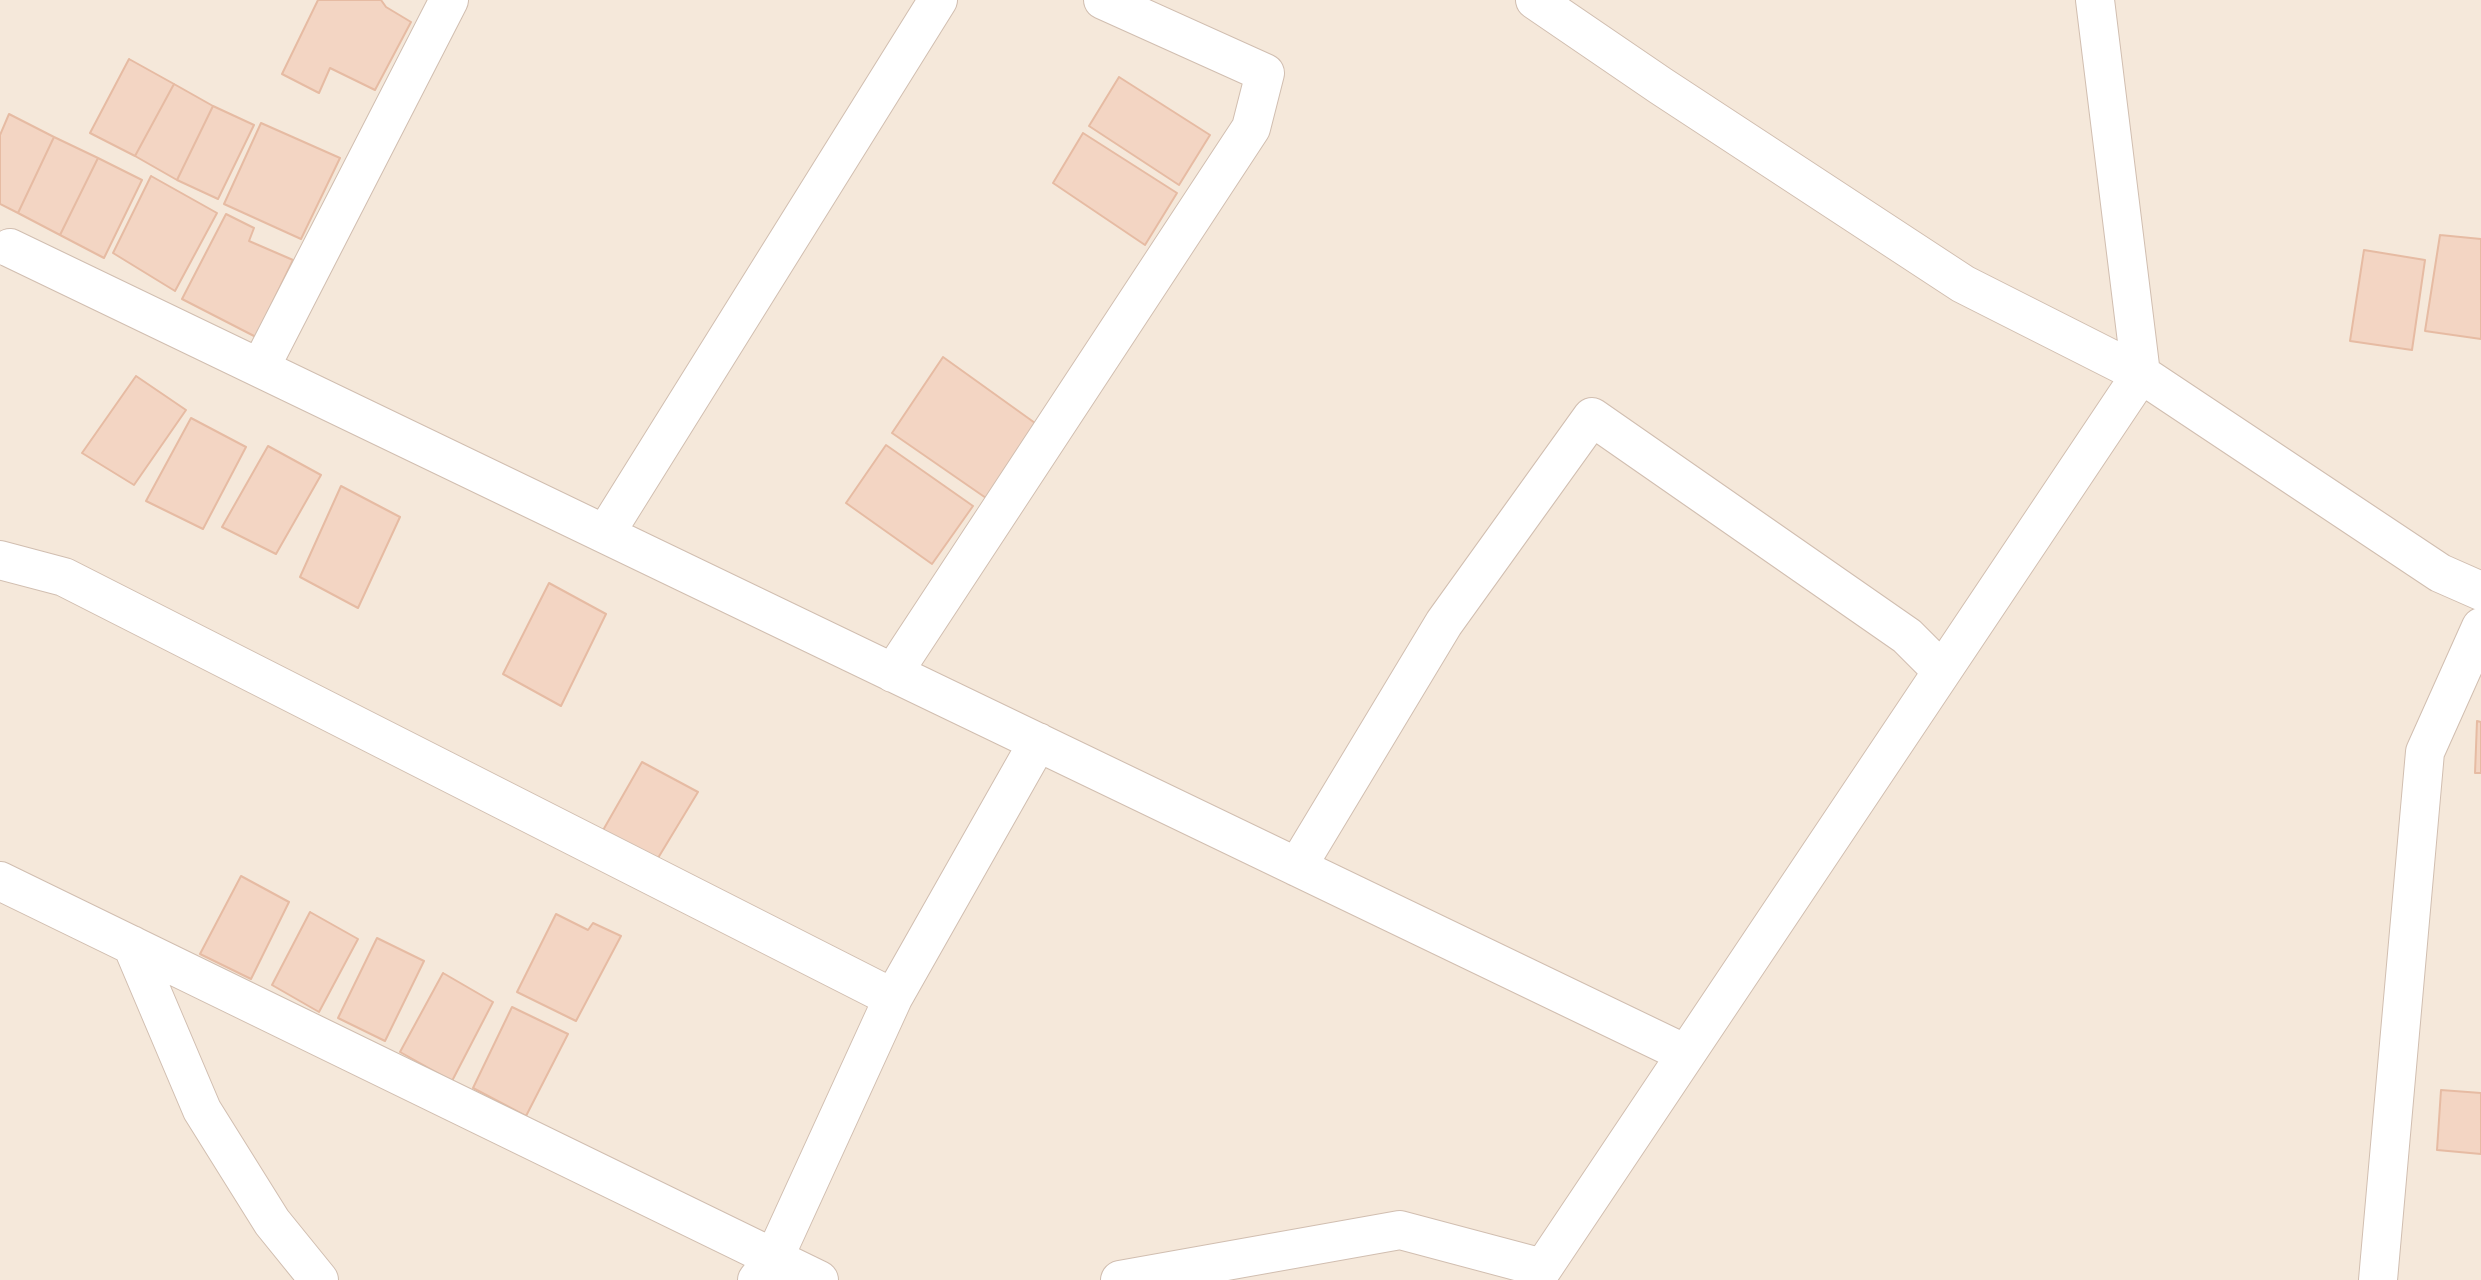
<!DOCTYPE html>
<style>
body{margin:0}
canvas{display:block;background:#fdf6ec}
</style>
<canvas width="2481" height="1280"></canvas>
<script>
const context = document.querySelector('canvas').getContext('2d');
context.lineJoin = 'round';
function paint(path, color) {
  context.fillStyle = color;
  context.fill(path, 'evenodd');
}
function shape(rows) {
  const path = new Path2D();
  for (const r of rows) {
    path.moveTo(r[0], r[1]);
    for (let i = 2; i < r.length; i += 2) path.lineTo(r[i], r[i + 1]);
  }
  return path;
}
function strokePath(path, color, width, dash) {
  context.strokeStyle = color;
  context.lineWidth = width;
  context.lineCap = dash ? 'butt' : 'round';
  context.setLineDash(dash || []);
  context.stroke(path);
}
const residential = shape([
 [0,0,2481,0,2481,1280,0,1280]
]);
const building = shape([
 [318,0,381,0,386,7,411,22,375,90,330,68,319,93,282,74,318,0],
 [129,59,174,84,135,156,90,133,129,59],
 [1119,77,1210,135,1179,185,1089,126,1119,77],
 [174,84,213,106,177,180,135,156,174,84],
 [213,106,254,125,218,199,177,180,213,106],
 [9,114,54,137,18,213,0,204,0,135,9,114],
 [261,123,340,158,301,239,224,204,261,123],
 [1083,133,1177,193,1145,245,1053,183,1083,133],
 [54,137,98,158,60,235,18,213,54,137],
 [98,158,142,180,104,258,60,235,98,158],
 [151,176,217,213,175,291,113,253,151,176],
 [226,214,254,228,249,241,293,260,256,337,182,299,226,214],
 [2440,235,2481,239,2481,339,2425,331,2440,235],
 [2364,250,2425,260,2412,350,2350,341,2364,250],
 [943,357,1035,423,986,498,892,433,943,357],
 [136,376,186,410,134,485,82,453,136,376],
 [191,418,246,447,203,529,146,501,191,418],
 [886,445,973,506,932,564,846,503,886,445],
 [268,446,321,475,276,554,222,527,268,446],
 [341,486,400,517,358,608,300,577,341,486],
 [549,583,606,614,561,706,503,674,549,583],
 [2477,721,2481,722,2481,773,2475,773,2477,721],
 [642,762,698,792,655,863,602,832,642,762],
 [241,876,289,902,251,979,200,954,241,876],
 [310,912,358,939,319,1012,272,985,310,912],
 [556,914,588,930,593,923,621,936,576,1021,517,992,556,914],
 [377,938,424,961,385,1041,338,1018,377,938],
 [443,973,493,1002,452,1081,400,1052,443,973],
 [512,1007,568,1034,526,1116,473,1088,512,1007],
 [2441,1090,2481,1093,2481,1154,2437,1150,2441,1090]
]);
const street = shape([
 [2095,0,2141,374,2440,573,2481,591],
 [10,248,1686,1054],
 [260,368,449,0],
 [605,534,938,0],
 [0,560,64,577,893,998],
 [893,673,1251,128,1265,73,1103,0],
 [1297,867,1444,623,1592,417,1907,636,1942,671],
 [0,881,819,1280],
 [132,945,202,1110,272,1222,319,1280],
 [757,1280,774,1258,893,998,1038,742],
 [1120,1280,1400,1230,1543,1268,2141,374,1963,284,1661,86,1535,0],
 [2378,1280,2425,752,2481,627]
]);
paint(residential, '#f5e8da');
paint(building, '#f3d5c3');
strokePath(building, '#e6bba3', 2);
strokePath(street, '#d1beb0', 40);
strokePath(street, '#fff', 38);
</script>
